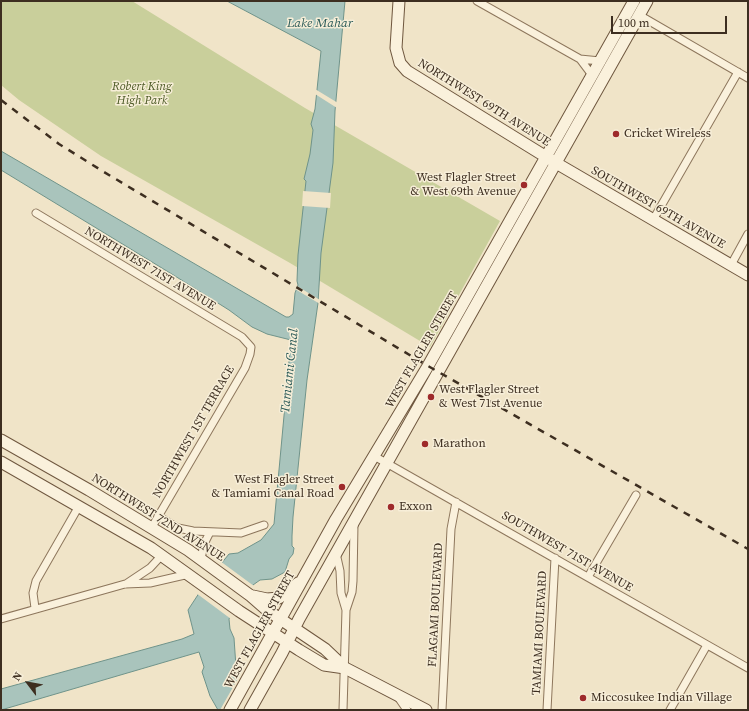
<!DOCTYPE html>
<style>
body{margin:0}
#map{position:relative;width:749px;height:711px;overflow:hidden;background:#f0e4c8;font-family:"Source Serif 4",serif}
canvas{display:block}
.frame{position:absolute;inset:0;border:2px solid #3d2e20;pointer-events:none}
.north{position:absolute;left:8px;top:663px;width:40px;height:40px;-webkit-text-stroke:3px #f7eed8;paint-order:stroke;rotate:302deg;font-size:11px;font-weight:700;line-height:16px;text-align:center;color:#3d2e20}
.north::after{content:'';display:block;margin:auto;width:14px;height:18px;background:#3d2e20;clip-path:polygon(50% 0,100% 100%,50% 72%,0 100%)}
.scale{position:absolute;left:611px;top:16px;width:116px;height:18px;box-sizing:border-box;border:2px solid #3d2e20;border-top:0;padding-left:5px;font-size:12px;line-height:14px;white-space:nowrap;color:#3d2e20;-webkit-text-stroke:3px #f7eed8;paint-order:stroke}
</style>
<div id="map">
<canvas width="749" height="711"></canvas>
<div class="frame"></div>
<div class="north">N</div>
<div class="scale">100 m</div>
</div>
<script>
const context = document.querySelector('canvas').getContext('2d');
context.lineJoin = 'round';
function paint(path, color) {
  context.fillStyle = color;
  context.fill(path, 'evenodd');
}
function shape(rows) {
  const path = new Path2D();
  for (const r of rows) {
    path.moveTo(r[0], r[1]);
    for (let i = 2; i < r.length; i += 2) path.lineTo(r[i], r[i + 1]);
  }
  return path;
}
function strokePath(path, color, width, dash) {
  context.strokeStyle = color;
  context.lineWidth = width;
  context.lineCap = dash ? 'butt' : 'round';
  context.setLineDash(dash || []);
  context.stroke(path);
}
function write(font, color, halo, rows, align = 'center') {
  context.font = font + ' "Source Serif 4",serif';
  context.lineWidth = 3;
  context.setLineDash([]);
  context.textBaseline = 'middle';
  context.strokeStyle = halo;
  context.fillStyle = color;
  for (const [text, x, y, turn = 0] of rows) {
    context.save();
    context.translate(x, y);
    context.rotate((+turn || 0) * Math.PI / 180);
    context.textAlign = isNaN(turn) ? turn : align;
    if (halo) context.strokeText(text, 0, 0);
    context.fillText(text, 0, 0);
    context.restore();
  }
}
const green = shape([
 [1,1,132,1,305,108,500,221,430,347,290,263,101,156,19,100,1,85]
]);
const water = shape([
 [227,1,345,1,335,111,333,163,321,253,318,303,307,380,293,517,292,536,292,546,294,548,293,554,289,559,285,572,272,579,260,580,253,585,237,602,229,619,230,629,234,638,236,667,260,710,218,710,210,696,202,672,204,667,199,652,1,710,1,689,182,639,194,634,188,610,207,581,229,554,238,553,261,540,274,524,291,340,267,334,252,327,229,310,175,276,1,170,1,151,286,317,289,317,293,314,295,293,298,285,297,281,298,255,306,181,304,179,310,154,313,130,311,124,315,109,321,51,227,1]
]);
const pier = shape([
 [315,89,338,103,337,108,315,94],
 [303,191,331,193,330,208,302,206],
 [297,286,320,300,320,304,295,289],
 [220,561,254,586,238,603,231,619,196,593],
 [241,673,261,708,260,710,220,710]
]);
const street = shape([
 [477,1,580,59,600,61],
 [639,15,748,78],
 [580,59,592,75],
 [36,213,242,337,251,347,250,354,245,368,152,527],
 [653,220,738,72],
 [731,265,748,234],
 [374,456,748,668],
 [158,516,178,528,193,531,241,533,264,525],
 [336,553,340,571,341,593,346,610,343,710],
 [201,559,204,544,210,532],
 [588,577,636,495],
 [126,584,150,568,162,555],
 [35,608,33,593,36,581,79,506],
 [346,610,352,592,353,581,354,524],
 [1,619,125,584,150,583,189,574],
 [398,697,407,710],
 [442,710,451,529,456,502],
 [547,710,555,558],
 [670,710,707,645]
]);
const secondary = shape([
 [399,1,396,48,400,63,407,71,556,163,748,275],
 [1,440,89,490,188,550,251,596,267,610,325,649,345,668],
 [1,462,151,548,239,611,299,650,324,665,345,668,426,710],
 [253,596,267,599,279,598,298,583],
 [230,710,336,519,428,366,634,1],
 [250,710,282,653,299,619,647,1]
]);
const rail = shape([
 [1,100,59,144,104,172,428,366,748,549]
]);
const markers = [
 [616,134,4,"#9e2a2b"],
 [524,185,4,"#9e2a2b"],
 [431,397,4,"#9e2a2b"],
 [425,444,4,"#9e2a2b"],
 [342,487,4,"#9e2a2b"],
 [391,507,4,"#9e2a2b"],
 [583,698,4,"#9e2a2b"]
];
const parkNames = [
 ["Robert King",142,87],
 ["High Park",142,101]
];
const streetNames = [
 ["NORTHWEST 69TH AVENUE",484,103,32],
 ["SOUTHWEST 69TH AVENUE",658,208,30],
 ["NORTHWEST 71ST AVENUE",150,269,31],
 ["WEST FLAGLER STREET",422,350,-60],
 ["NORTHWEST 1ST TERRACE",194,432,-60],
 ["NORTHWEST 72ND AVENUE",158,518,32],
 ["SOUTHWEST 71ST AVENUE",567,552,30],
 ["FLAGAMI BOULEVARD",436,605,-87],
 ["WEST FLAGLER STREET",260,630,-61],
 ["TAMIAMI BOULEVARD",540,633,-87]
];
const poiNames = [
 ["Cricket Wireless",624,134],
 ["West Flagler Street",516,178,"right"],
 ["& West 69th Avenue",516,192,"right"],
 ["West Flagler Street",439,390],
 ["& West 71st Avenue",439,404],
 ["Marathon",433,444],
 ["West Flagler Street",334,480,"right"],
 ["& Tamiami Canal Road",334,494,"right"],
 ["Exxon",399,507],
 ["Miccosukee Indian Village",591,698]
];
const waterNames = [
 ["Lake Mahar",320,24],
 ["Tamiami Canal",290,371,-84]
];
paint(green, '#c9cf9b');
paint(water, '#a9c4bc');
strokePath(water, '#6f938a', 1);
paint(pier, '#f0e4c8');
strokePath(street, '#8d765c', 9);
strokePath(secondary, '#6f573f', 13);
strokePath(street, '#faf1dc', 7);
strokePath(secondary, '#faf1dc', 11);
strokePath(rail, '#3d2e20', 2.5, [7, 7]);
for (const [x, y, r, color] of markers) {
  const dot = new Path2D();
  dot.arc(x, y, r, 0, 2 * Math.PI);
  context.fillStyle = color;
  context.fill(dot);
  strokePath(dot, '#f7eed8', 1.5);
}
write('italic 12px', '#4d5a26', '#f7eed8', parkNames);
write('12px', '#3d2e20', '#f7eed8', streetNames);
write('12px', '#3d2e20', '#f7eed8', poiNames, 'left');
write('italic 13px', '#2f5d5a', '#f7eed8', waterNames);
</script>
